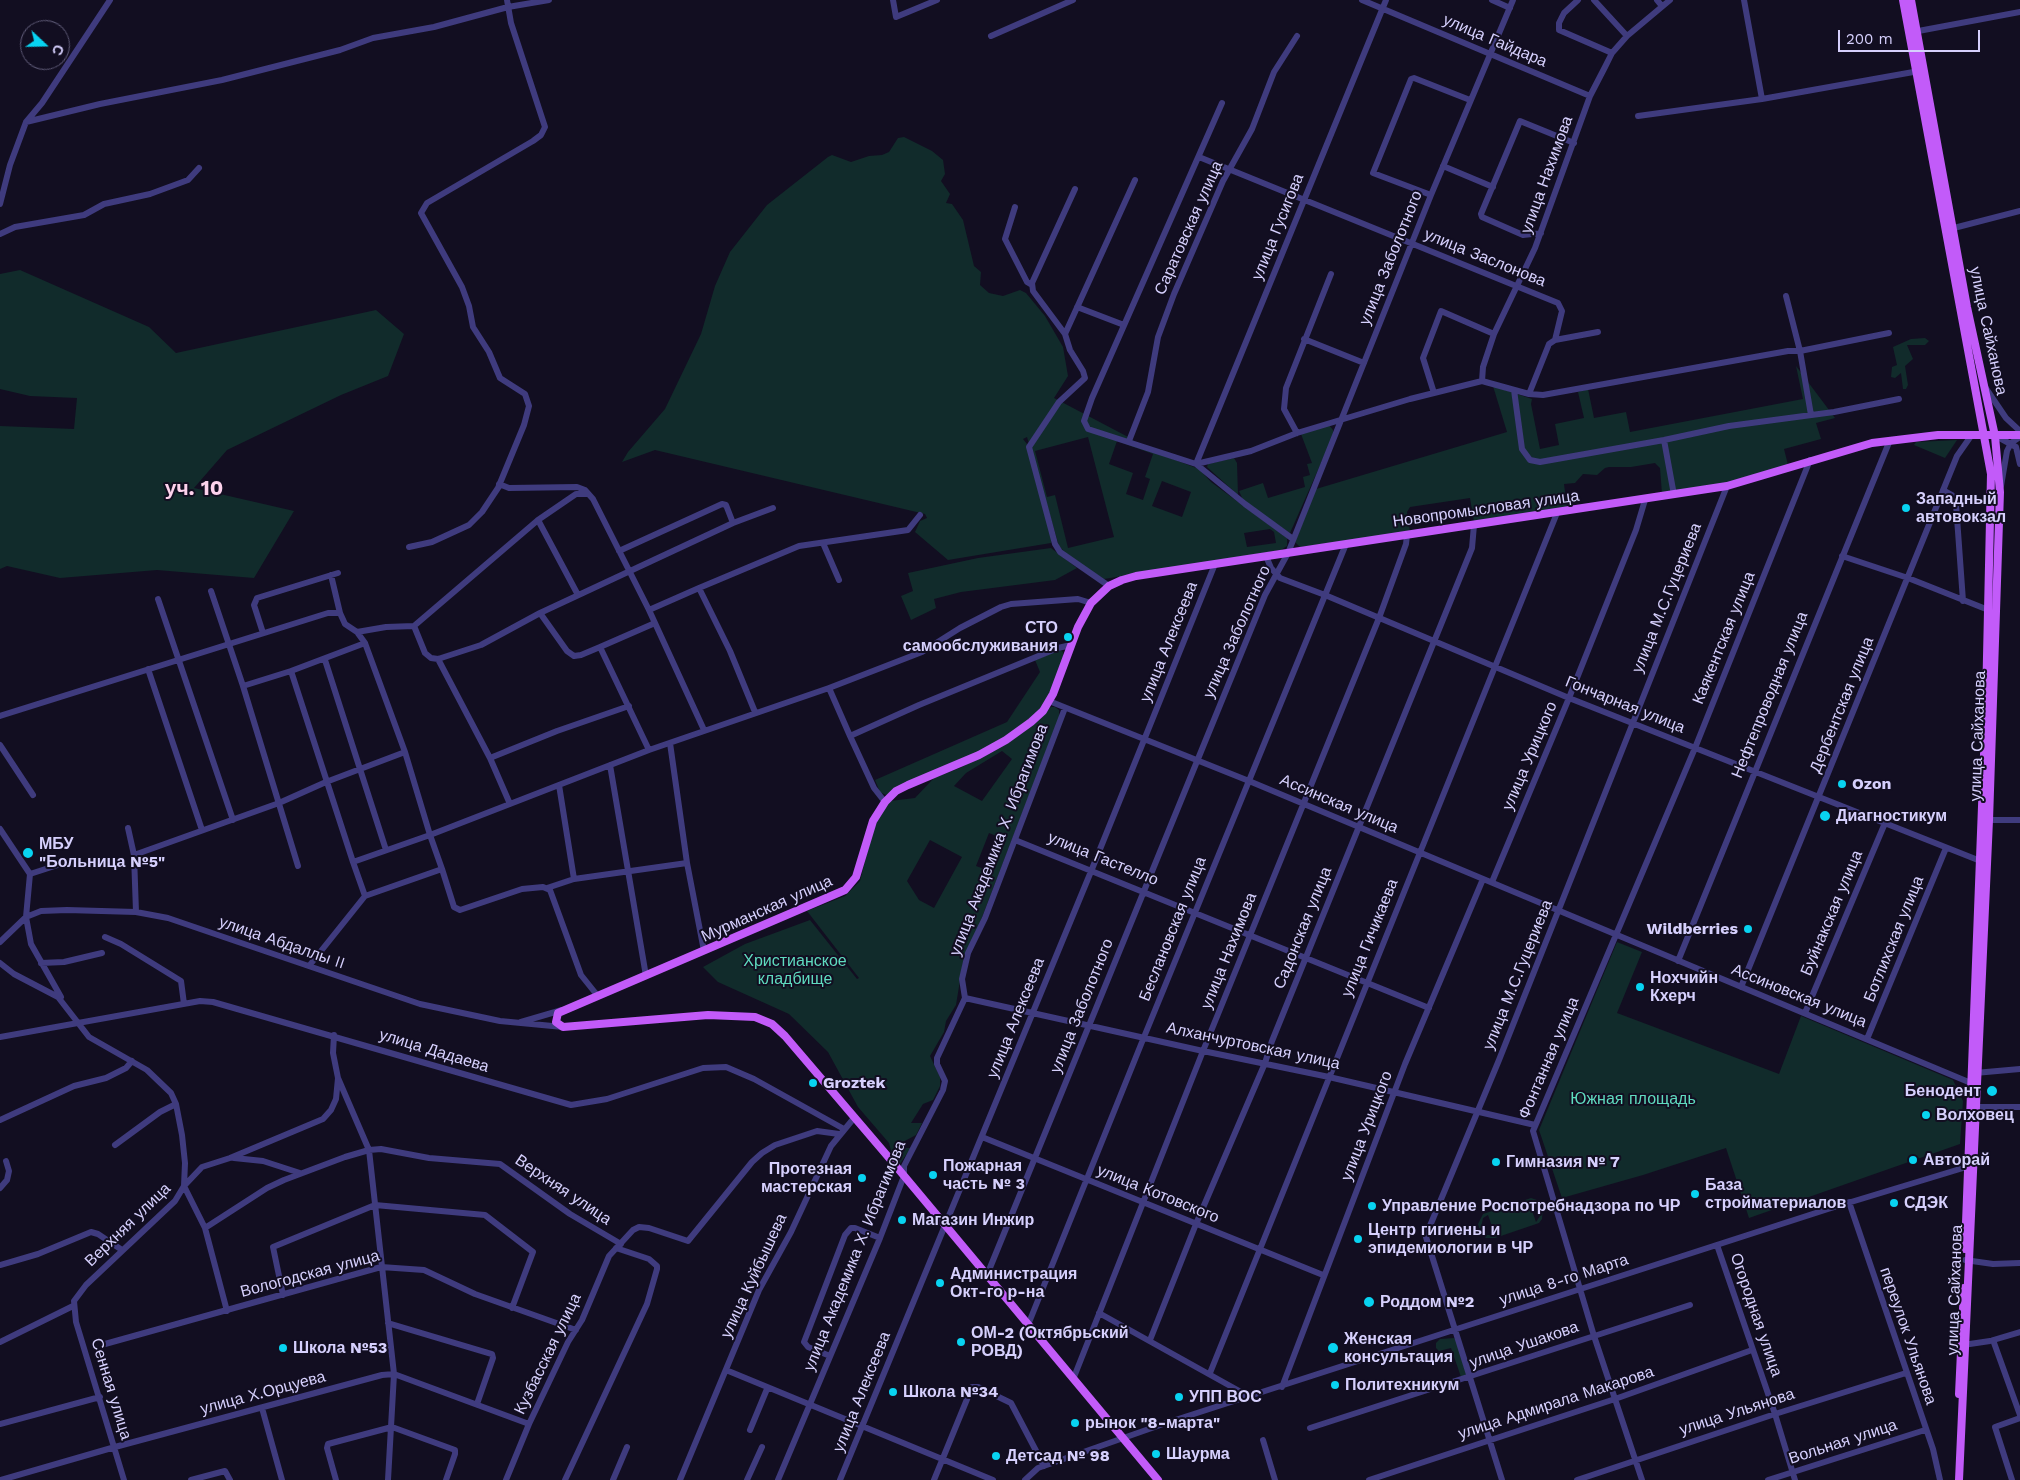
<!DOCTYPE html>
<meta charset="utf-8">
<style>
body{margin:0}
#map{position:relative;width:2020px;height:1480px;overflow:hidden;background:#120e21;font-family:"Work Sans",sans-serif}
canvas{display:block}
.north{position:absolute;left:20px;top:20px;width:50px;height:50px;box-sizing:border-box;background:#120e21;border:1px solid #605c79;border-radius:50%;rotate:111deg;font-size:14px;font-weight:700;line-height:20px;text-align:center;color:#d6d0fd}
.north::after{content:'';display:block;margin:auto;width:18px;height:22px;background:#08d3f1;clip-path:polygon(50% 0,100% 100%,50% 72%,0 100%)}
.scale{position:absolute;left:1838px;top:30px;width:142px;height:22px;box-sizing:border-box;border:2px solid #d6d0fd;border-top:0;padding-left:6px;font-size:15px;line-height:18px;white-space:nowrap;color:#d6d0fd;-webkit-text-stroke:4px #120e21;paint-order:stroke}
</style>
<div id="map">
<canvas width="2020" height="1480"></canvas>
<div class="north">С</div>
<div class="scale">200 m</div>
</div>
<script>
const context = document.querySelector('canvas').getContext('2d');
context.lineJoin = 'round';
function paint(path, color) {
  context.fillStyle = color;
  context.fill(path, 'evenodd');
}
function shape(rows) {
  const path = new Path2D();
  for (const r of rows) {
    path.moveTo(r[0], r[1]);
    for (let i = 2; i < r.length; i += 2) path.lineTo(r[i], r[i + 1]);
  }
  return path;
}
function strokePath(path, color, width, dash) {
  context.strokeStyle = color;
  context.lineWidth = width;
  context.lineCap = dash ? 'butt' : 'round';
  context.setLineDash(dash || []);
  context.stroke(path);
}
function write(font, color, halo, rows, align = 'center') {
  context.font = font + ' "Work Sans",sans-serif';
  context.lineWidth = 4;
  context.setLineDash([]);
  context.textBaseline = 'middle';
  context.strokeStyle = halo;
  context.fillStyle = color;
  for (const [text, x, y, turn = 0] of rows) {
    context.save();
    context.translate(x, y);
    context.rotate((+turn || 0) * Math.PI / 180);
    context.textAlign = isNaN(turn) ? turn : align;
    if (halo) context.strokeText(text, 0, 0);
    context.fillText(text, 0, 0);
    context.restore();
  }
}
const green = shape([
 [904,137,932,151,943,160,945,174,941,181,950,194,946,203,952,204,963,220,974,266,981,272,980,285,989,293,1003,296,1020,290,1026,293,1045,316,1063,347,1068,376,1054,398,1132,439,1136,445,1199,469,1211,482,1287,538,1287,546,1281,550,1104,579,1071,559,1059,546,1027,437,1023,439,1027,444,1052,539,1051,543,948,560,915,532,920,521,927,518,925,514,655,450,622,462,628,452,665,409,701,334,715,286,730,252,767,205,828,157,832,155,851,162,869,156,882,155,889,152,898,138],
 [1088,437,1114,537,1068,548,1055,495,1047,497,1035,451],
 [1117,441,1153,454,1145,477,1150,479,1143,500,1126,494,1133,473,1109,464],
 [1162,481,1191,492,1182,517,1152,506],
 [1270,529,1274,532,1276,543,1247,547,1244,533],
 [20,270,149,327,176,353,376,310,404,334,388,376,341,395,227,450,194,488,294,511,254,578,157,570,60,578,7,566,0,569,0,426,74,429,77,398,30,396,0,389,0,274],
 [1925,338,1929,341,1925,345,1907,345,1913,359,1905,366,1908,385,1906,389,1903,389,1901,373,1895,378,1891,377,1892,367,1897,365,1893,347,1911,339],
 [1796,366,1835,418,1816,423,1821,439,1784,449,1788,465,1725,483,1662,494,1660,468,1655,463,1631,467,1609,467,1605,468,1597,475,1583,474,1575,483,1564,484,1567,508,1474,522,1470,498,1410,507,1407,512,1410,532,1300,547,1295,542,1316,489,1507,432,1493,386,1532,399,1531,404,1540,449,1559,445,1555,424,1584,418,1578,392,1588,389,1594,418,1626,412,1630,432,1803,399],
 [1329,425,1333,430,1333,436,1290,533,1244,502,1239,491,1263,483,1268,498,1305,487,1303,477,1310,475,1307,464,1312,463,1301,434],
 [1957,440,1945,458,1914,445,1916,442],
 [1234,458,1237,463,1238,495,1207,467,1208,464],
 [1051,548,1077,568,1055,580,961,592,934,599,936,608,911,620,901,596,913,591,908,573,978,558],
 [1060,650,1063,652,1063,658,1053,688,1043,706,1026,724,978,753,906,783,886,795,880,792,875,780,1007,722,1040,672,1035,660],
 [1051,707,1055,707,1059,710,1059,718,974,938,964,956,956,1005,946,1021,944,1032,930,1056,940,1077,940,1086,933,1100,923,1104,911,1123,922,1123,916,1135,899,1144,901,1148,911,1148,899,1165,893,1158,889,1143,858,1107,828,1052,789,1014,718,982,703,967,745,944,810,920,857,979,859,978,807,911,845,896,860,881,873,830,882,811,890,801,915,798,934,778,960,768,1007,742],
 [1002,751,1012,759,982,801,954,786,966,773],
 [989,833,1006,840,993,872,976,866],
 [930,840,962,857,934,908,919,900,907,881],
 [1617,942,1642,952,1617,1013,1779,1074,1801,1016,1953,1080,1963,1101,1960,1144,1749,1218,1726,1148,1643,1175,1562,1198,1539,1130],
 [1531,1198,1537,1200,1543,1208,1542,1219,1539,1223,1495,1238,1486,1238,1481,1234,1478,1224,1483,1214],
 [1529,1202,1536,1203,1540,1207,1540,1216,1536,1222],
 [1488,1215,1495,1235,1486,1235,1481,1228,1483,1218],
 [1454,1338,1456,1340,1467,1377,1461,1377,1451,1348,1439,1351,1436,1348,1436,1343,1440,1339]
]);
const minor = shape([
 [893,0,896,17,937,0],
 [1362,0,1590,96],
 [1492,0,1510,8],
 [1578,0,1564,13,1559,23,1559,30,1612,53],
 [1594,0,1627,36],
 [1657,0,1662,6],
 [1744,0,1762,99],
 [1913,32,2020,12],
 [991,36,1073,0],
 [1222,103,1092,398,1084,421,1088,429,1196,464,1251,451,1297,433,1410,399,1482,381,1529,394,1543,395,1788,351,1800,351,1811,415],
 [1638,116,1762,99,1919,71],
 [26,122,100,104,222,80,340,50,373,38,434,27,508,7,549,0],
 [1199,157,1558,303,1562,311,1555,340],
 [1443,166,1493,187],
 [1431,195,1373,173,1411,79,1414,78,1470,100],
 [0,204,10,165,26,122,42,103,110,0],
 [1015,207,1005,239,1027,282,1032,285],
 [1950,229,2020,211],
 [1541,233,1523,235,1482,217,1481,214,1520,121,1574,143],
 [0,234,15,227,84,215,104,204,150,194,188,180,199,168],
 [1786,296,1800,351,1889,333],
 [1077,307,1124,325],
 [1065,334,1033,291,1032,283,1075,189],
 [1304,339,1364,363],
 [1482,381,1483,367,1494,334,1535,248,1590,96,1605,67,1612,53,1627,36,1670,0],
 [1985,387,2006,418,2020,431],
 [1514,390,1522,449,1530,460,1540,462,1664,440,1729,426,1834,412,1899,399],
 [1434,393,1423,358,1441,311,1494,334],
 [1529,394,1549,344,1555,340,1598,332],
 [1297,433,1284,409,1286,388,1331,274],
 [1996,436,2016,447,2020,464],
 [1664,440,1674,495],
 [1129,441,1148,392,1158,337,1174,294,1223,181,1252,129,1274,72,1297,36],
 [499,484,509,488,577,487,585,490,593,499,649,610,704,730],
 [2001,486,2007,451,2011,443,2020,437],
 [1943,490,1952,495,1956,504,1963,601],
 [538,520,578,595],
 [733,523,773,508],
 [1293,539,1245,504,1196,464,1386,0],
 [823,543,839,580],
 [409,547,432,542,469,525,482,512,498,488,524,425,529,406,525,394,500,378,489,352,473,327,469,306,462,287,421,213,427,203,533,141,541,135,545,127,511,23,507,0],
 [1266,556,1271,568,1280,578,1325,595,1569,698,1983,862],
 [1842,556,1908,578,1991,611],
 [331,575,340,613],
 [1109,586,1060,552,1055,544,1029,447,1059,402,1085,378,1083,371,1070,350,1065,334,1135,180],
 [699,588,799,546,908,530,920,515],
 [211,591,243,686,298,866],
 [158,599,233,820],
 [649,610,699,588,730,651,755,712],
 [540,613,733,523,726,505,722,504,619,551],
 [414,626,425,653,431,658,438,659,481,645,540,613,567,651,574,656,581,655,600,647,649,750],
 [357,632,386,627,414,626,538,520,576,494,587,494],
 [263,633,254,605,257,598,338,573],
 [365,643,405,752,430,835,353,862,291,671,365,643],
 [600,647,655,623],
 [438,659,490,758],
 [325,660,386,850],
 [148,669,202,830],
 [243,686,291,671],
 [1049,701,1249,781,1971,1083],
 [0,716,328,613,340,613,345,624,357,632,365,643],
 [850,736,829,688,922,652,960,628,1001,607,1011,604,1078,599,1091,603],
 [670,743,687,863,704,951],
 [0,745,33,795],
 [610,765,646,976],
 [559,785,574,879],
 [885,802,874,788,850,736,919,705,1058,648,1071,645],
 [510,804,490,758,557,731,629,706],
 [1989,820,2020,820],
 [128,828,134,855,136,912],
 [0,829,30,874],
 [1015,840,1429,1008],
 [134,855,279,803,326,782,405,752],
 [442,869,454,907,460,910,522,889,543,887,550,890,581,975,597,995],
 [1492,882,1569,698,1636,530,1645,500],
 [547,888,574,879,687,863],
 [365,896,442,869,430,835,649,750,829,688],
 [105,937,121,944,181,981,184,1004],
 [0,942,26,917,41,911,67,910,136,912,168,918,420,1004,500,1021,563,1027],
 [1678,961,1890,440],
 [0,963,14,974,58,997,89,1037,147,1070,171,1093,176,1104,182,1135,185,1163,184,1186,205,1228,267,1188,284,1180,345,1157,369,1150,381,1149,429,1158,500,1164,570,1214,621,1244],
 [41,963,64,962,102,953],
 [309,966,365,896,353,862],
 [1741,987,1957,456,1971,436],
 [61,997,31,944,26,917,30,874,64,863],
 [965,998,1203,1051,1329,1077,1535,1125],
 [1805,1013,1885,823],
 [521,1022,562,1010],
 [334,1035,333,1053,338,1078,369,1150,394,1374,388,1480],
 [0,1037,200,1001,213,1002,571,1105,607,1099,703,1068,726,1067,754,1079,844,1129],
 [1867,1039,1946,848],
 [1975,1073,2020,1069],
 [1971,1107,2020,1107],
 [0,1120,74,1086,106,1078,126,1068,132,1061],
 [982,1137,1323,1275],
 [115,1145,160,1112,176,1104],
 [234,1158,263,1161,300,1173],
 [0,1188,7,1180,9,1171,6,1161],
 [1849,1202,1933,1449,1940,1480],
 [205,1228,227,1311],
 [1717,1245,1775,1414,1795,1480],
 [1965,1260,1993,1264,2020,1263],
 [0,1265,38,1254,91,1232,98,1234,122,1250],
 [987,1275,1265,595,1288,553,1431,195,1513,0],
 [283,1295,273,1247,375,1205,485,1215,533,1252,512,1308],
 [1099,1313,1250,1397],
 [388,1323,492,1354,493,1358,477,1404],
 [1028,1325,1144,1037,1346,544],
 [1150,1340,1196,1224,1265,1063,1272,1041,1472,548,1474,525],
 [1993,1340,2020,1415],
 [0,1342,73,1306],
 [105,1344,381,1267,424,1270,475,1294,576,1330],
 [1963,1345,1990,1341,2020,1332],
 [830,1356,808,1347,804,1342,845,1235,851,1228,855,1228,880,1238],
 [726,1370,993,1480],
 [1210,1373,1557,513],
 [1074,1377,1203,1051,1379,618,1406,544,1407,535],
 [1282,1387,1405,1064,1483,879],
 [262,1408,282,1480],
 [0,1424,100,1397],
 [1310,1428,1690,1305],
 [750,1430,767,1389],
 [1263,1440,1275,1480],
 [1,1480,115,1447,382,1375,394,1374,529,1424],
 [124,1480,76,1322,74,1301,86,1285,175,1201,184,1186,202,1167,230,1158,323,1119,331,1110,336,1099,338,1078],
 [191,1480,225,1471,230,1480],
 [336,1480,327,1448,328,1444,392,1427,455,1450,455,1454,446,1480],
 [506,1480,529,1424,568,1342,582,1320,609,1256,633,1230,639,1227,649,1228,688,1241,752,1162,762,1153,775,1145,817,1131,839,1134],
 [565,1480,647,1304,657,1269,657,1266,649,1259,616,1248],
 [613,1480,627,1447],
 [680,1480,759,1290,791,1232,831,1146,854,1118],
 [747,1480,762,1447],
 [778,1480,880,1238,904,1176,904,1166,943,1090,945,1081,937,1064,937,1058,965,998,962,979,968,953,985,918,1065,708],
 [840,1480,1092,869,1215,564],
 [934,1480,972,1387,978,1387,1011,1403,1044,1466],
 [1025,1480,1038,1468,1166,1423,1828,1209,1973,1165],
 [1369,1480,1615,1399,1752,1350],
 [1502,1480,1426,1237,1427,1233,1499,1060,1727,486],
 [1577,1480,1775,1414,1906,1373],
 [1642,1480,1594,1336,1533,1131,1695,748,1810,460],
 [1768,1480,1925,1430],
 [2012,1480,1995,1427,2020,1418]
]);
const major = shape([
 [1903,0,1991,474,1986,702,1965,1249],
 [1911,0,1967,307,1995,436,2000,492,1989,820,1959,1480],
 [1959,1394,1964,1288],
 [1158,1480,890,1159,785,1036,772,1024,755,1017,708,1015,563,1027,556,1022,558,1013,845,890,856,877,873,821,885,802,896,791,908,785,979,755,1006,740,1031,722,1043,711,1053,694,1078,627,1091,603,1109,586,1122,580,1136,576,1727,486,1872,443,1938,435,2020,435]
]);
const markers = [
 [1906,508,5,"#08d3f1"],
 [1068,637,5,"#08d3f1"],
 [1842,784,5,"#08d3f1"],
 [1825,816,6,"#08d3f1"],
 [28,853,6,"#08d3f1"],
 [1748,929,5,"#08d3f1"],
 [1640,987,5,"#08d3f1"],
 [813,1083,5,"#08d3f1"],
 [1992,1091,6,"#08d3f1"],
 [1926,1115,5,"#08d3f1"],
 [1913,1160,5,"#08d3f1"],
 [1496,1162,5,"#08d3f1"],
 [933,1175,5,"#08d3f1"],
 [862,1178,5,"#08d3f1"],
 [1695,1194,5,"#08d3f1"],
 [1894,1203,5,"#08d3f1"],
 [1372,1206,5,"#08d3f1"],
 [902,1220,5,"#08d3f1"],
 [1358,1239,5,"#08d3f1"],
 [940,1283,5,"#08d3f1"],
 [1369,1302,6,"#08d3f1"],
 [961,1342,5,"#08d3f1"],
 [283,1348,5,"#08d3f1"],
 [1333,1348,6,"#08d3f1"],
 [1335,1385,5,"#08d3f1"],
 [893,1392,5,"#08d3f1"],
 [1179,1397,5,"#08d3f1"],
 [1075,1423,5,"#08d3f1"],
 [1156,1454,5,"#08d3f1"],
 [996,1456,5,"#08d3f1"]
];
const streetNames = [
 ["улица Гайдара",1495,41,23],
 ["улица Нахимова",1547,175,-70],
 ["улица Гусигова",1278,227,-68],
 ["Саратовская улица",1189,228,-66],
 ["улица Заболотного",1391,258,-68],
 ["улица Заслонова",1485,258,22],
 ["улица Сайханова",1988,331,78],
 ["Новопромысловая улица",1486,509,-8],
 ["улица М.С.Гуцериева",1667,598,-68],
 ["улица Заболотного",1237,632,-66],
 ["Каякентская улица",1724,638,-68],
 ["улица Алексеева",1169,642,-68],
 ["Нефтепроводная улица",1770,695,-68],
 ["Гончарная улица",1625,705,22],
 ["Дербентская улица",1842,705,-68],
 ["улица Сайханова",1978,736,-88],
 ["улица Урицкого",1530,756,-67],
 ["Ассинская улица",1339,804,23],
 ["улица Академика Х. Ибрагимова",999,840,-69],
 ["улица Гастелло",1103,859,22],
 ["Мурманская улица",767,909,-24],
 ["Буйнакская улица",1832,913,-67],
 ["Садонская улица",1303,928,-68],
 ["Беслановская улица",1173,929,-68],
 ["улица Гичикаева",1370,938,-68],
 ["Ботлихская улица",1894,939,-68],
 ["улица Абдаллы II",282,943,19],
 ["улица Нахимова",1229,951,-68],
 ["улица М.С.Гуцериева",1518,975,-68],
 ["Ассиновская улица",1799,996,22],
 ["улица Заболотного",1082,1006,-68],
 ["улица Алексеева",1016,1018,-68],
 ["Алханчуртовская улица",1253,1046,12],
 ["улица Дадаева",434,1051,17],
 ["Фонтанная улица",1549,1058,-67],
 ["улица Урицкого",1367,1126,-69],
 ["Верхняя улица",563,1190,34],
 ["улица Котовского",1158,1194,22],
 ["Верхняя улица",128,1225,-44],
 ["улица Академика Х. Ибрагимова",855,1256,-68],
 ["Вологодская улица",310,1274,-15],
 ["улица Куйбышева",754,1276,-65],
 ["улица 8-го Марта",1564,1280,-18],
 ["улица Сайханова",1955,1290,-88],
 ["Огородная улица",1756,1315,71],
 ["переулок Ульянова",1908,1336,71],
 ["улица Ушакова",1524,1345,-19],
 ["Кузбасская улица",548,1354,-64],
 ["Сенная улица",111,1389,73],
 ["улица Алексеева",862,1392,-68],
 ["улица Х.Орцуева",263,1393,-15],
 ["улица Адмирала Макарова",1556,1403,-18],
 ["улица Ульянова",1737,1412,-18],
 ["Вольная улица",1843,1442,-18]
];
const poiNames = [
 ["Западный",1916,499],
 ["автовокзал",1916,517],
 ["СТО",1058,628,"right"],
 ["самообслуживания",1058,646,"right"],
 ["Ozon",1852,784],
 ["Диагностикум",1836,816],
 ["МБУ",39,844],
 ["\"Больница №5\"",39,862],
 ["Wildberries",1738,929,"right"],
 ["Нохчийн",1650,978],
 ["Кхерч",1650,996],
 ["Groztek",823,1083],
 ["Бенодент",1981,1091,"right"],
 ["Волховец",1936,1115],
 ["Авторай",1923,1160],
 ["Гимназия № 7",1506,1162],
 ["Пожарная",943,1166],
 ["часть № 3",943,1184],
 ["Протезная",852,1169,"right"],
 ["мастерская",852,1187,"right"],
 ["База",1705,1185],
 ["стройматериалов",1705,1203],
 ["СДЭК",1904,1203],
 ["Управление Роспотребнадзора по ЧР",1382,1206],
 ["Магазин Инжир",912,1220],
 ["Центр гигиены и",1368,1230],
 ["эпидемиологии в ЧР",1368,1248],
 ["Администрация",950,1274],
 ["Окт-го р-на",950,1292],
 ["Роддом №2",1380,1302],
 ["ОМ-2 (Октябрьский",971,1333],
 ["РОВД)",971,1351],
 ["Женская",1344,1339],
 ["консультация",1344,1357],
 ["Школа №53",293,1348],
 ["Политехникум",1345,1385],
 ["Школа №34",903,1392],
 ["УПП ВОС",1189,1397],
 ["рынок \"8-марта\"",1085,1423],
 ["Шаурма",1166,1454],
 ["Детсад № 98",1006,1456]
];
const parkNames = [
 ["Христианское",795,961],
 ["кладбище",795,979],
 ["Южная площадь",1633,1099]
];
const districtNames = [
 ["уч. 10",194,489]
];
paint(green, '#112b2b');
strokePath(minor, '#3f3b7e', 6);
strokePath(major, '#c25bf9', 8);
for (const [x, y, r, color] of markers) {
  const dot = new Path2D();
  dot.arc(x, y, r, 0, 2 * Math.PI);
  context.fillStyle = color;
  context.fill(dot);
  strokePath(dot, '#120e21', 2);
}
write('16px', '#d6d0fd', '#120e21', streetNames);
write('bold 16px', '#d6d0fd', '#120e21', poiNames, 'left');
write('16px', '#5fdbbf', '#120e21', parkNames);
write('bold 21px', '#fdd2ec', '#120e21', districtNames);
</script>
